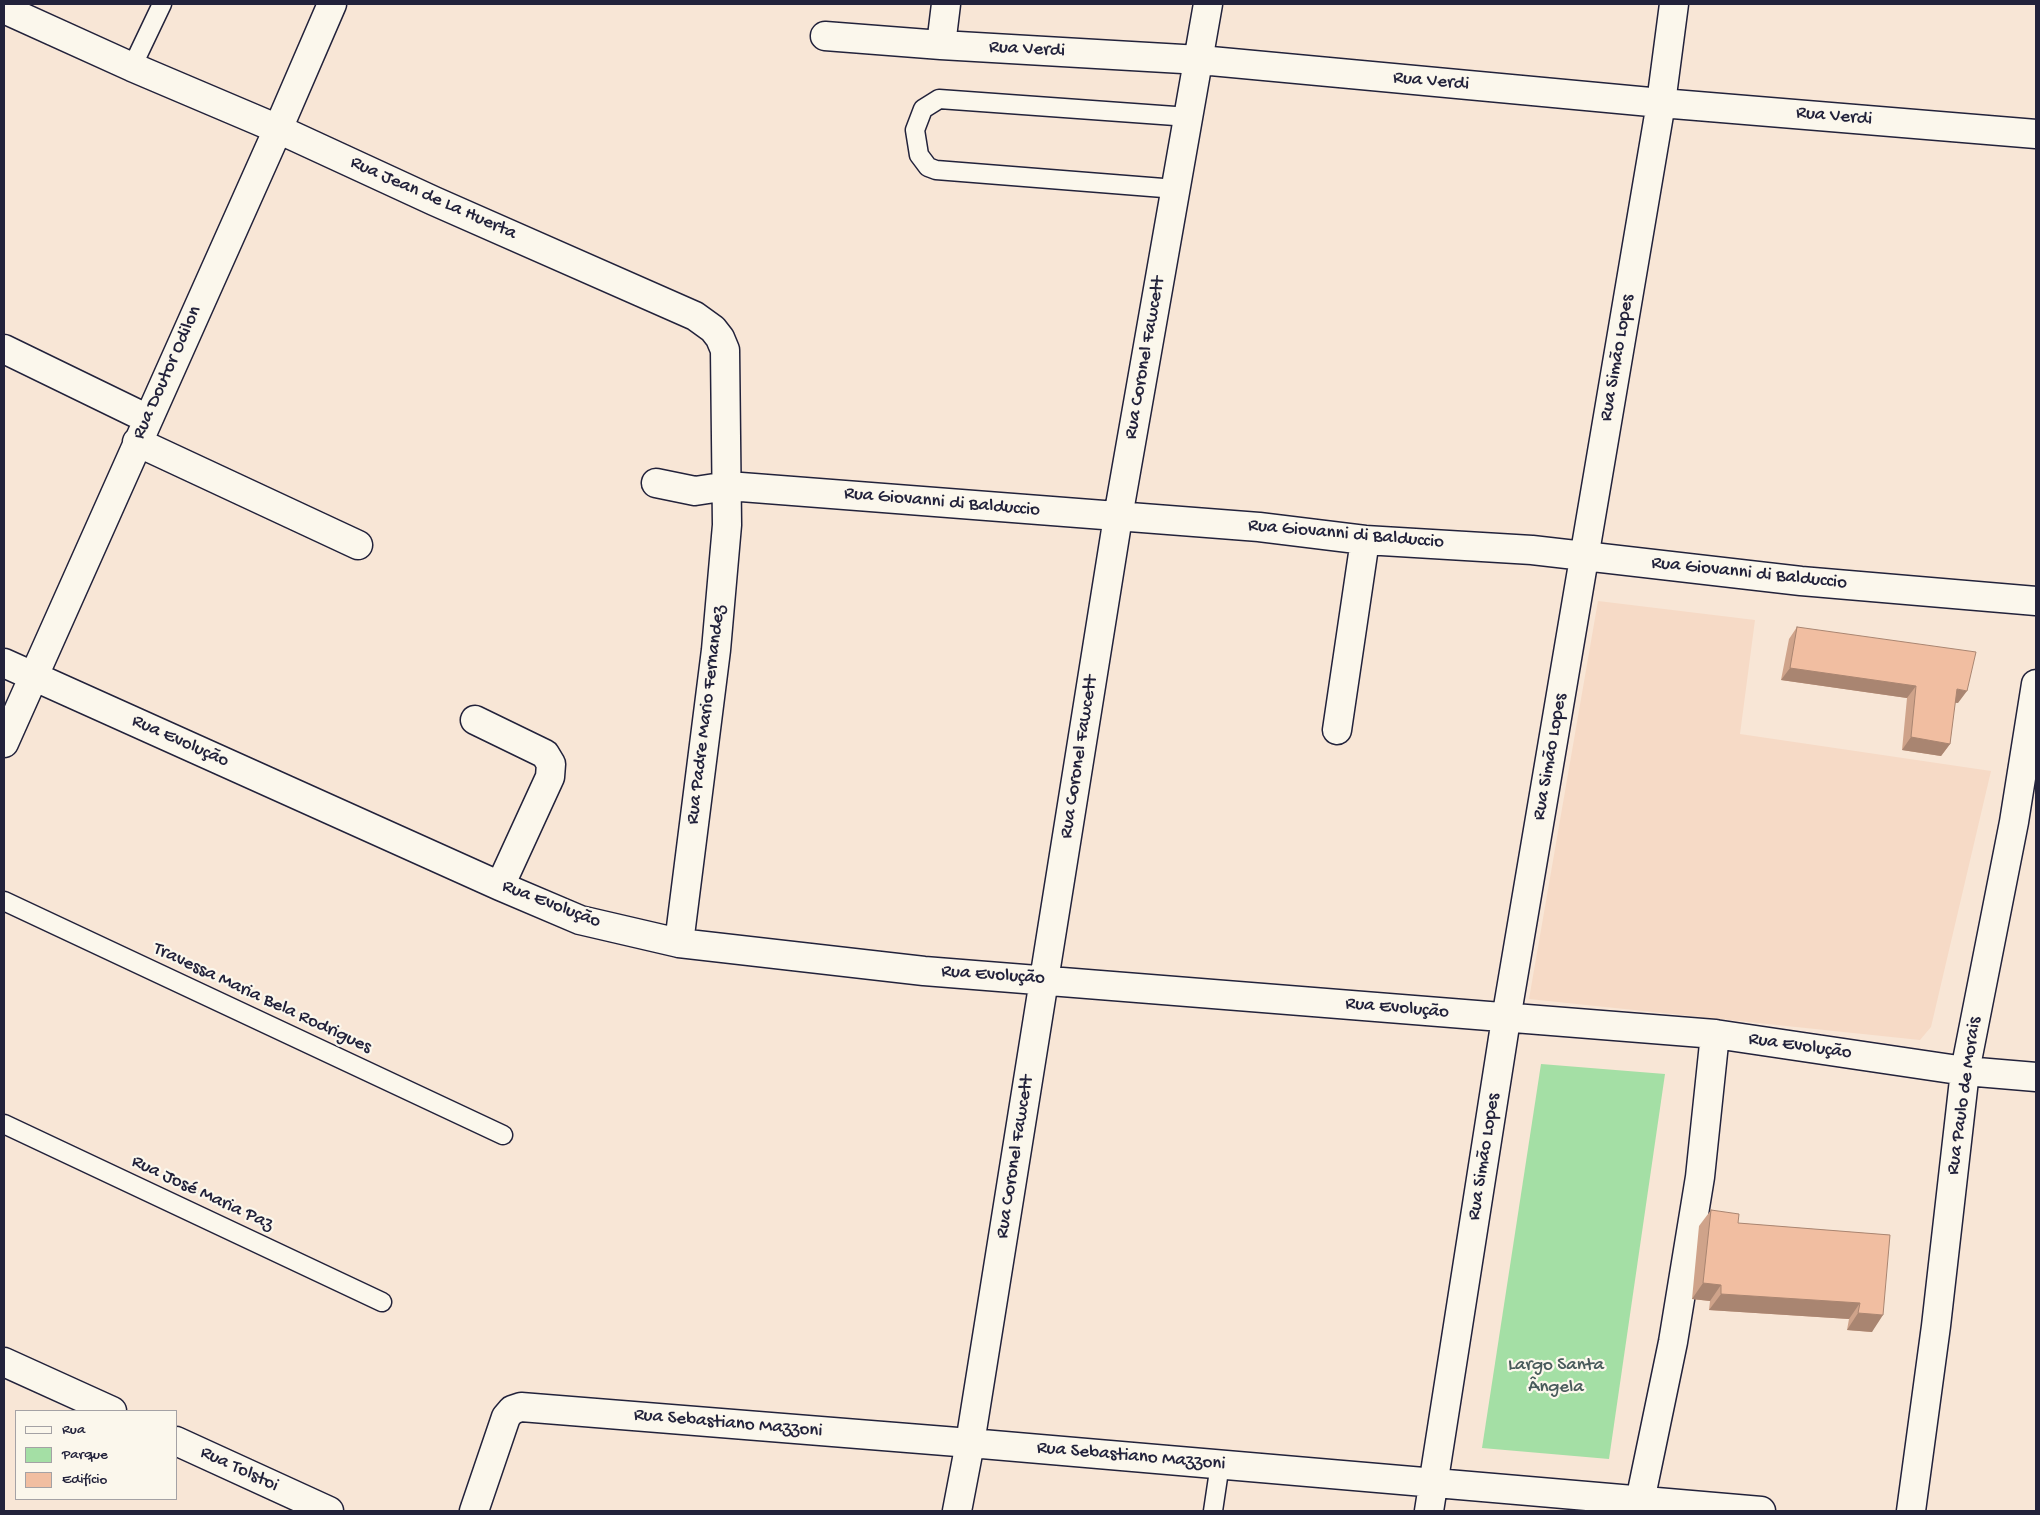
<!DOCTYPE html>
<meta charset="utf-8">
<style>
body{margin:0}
#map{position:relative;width:2040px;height:1515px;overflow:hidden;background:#f8e6d6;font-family:"Gochi Hand",sans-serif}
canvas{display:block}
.frame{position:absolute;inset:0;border:5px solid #22223b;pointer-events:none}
.legend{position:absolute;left:15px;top:1410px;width:162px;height:90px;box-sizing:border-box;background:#fbf7ec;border:1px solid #a4a2a5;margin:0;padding:6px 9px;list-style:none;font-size:15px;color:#22223b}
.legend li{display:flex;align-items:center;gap:10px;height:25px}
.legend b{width:25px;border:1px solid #a4a2a5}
</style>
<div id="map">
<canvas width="2040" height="1515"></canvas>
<div class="frame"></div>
<ul class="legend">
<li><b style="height:6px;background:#fbf7ec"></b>Rua</li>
<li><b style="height:14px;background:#a4dfa5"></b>Parque</li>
<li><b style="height:14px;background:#f1bea1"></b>Edifício</li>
</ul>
</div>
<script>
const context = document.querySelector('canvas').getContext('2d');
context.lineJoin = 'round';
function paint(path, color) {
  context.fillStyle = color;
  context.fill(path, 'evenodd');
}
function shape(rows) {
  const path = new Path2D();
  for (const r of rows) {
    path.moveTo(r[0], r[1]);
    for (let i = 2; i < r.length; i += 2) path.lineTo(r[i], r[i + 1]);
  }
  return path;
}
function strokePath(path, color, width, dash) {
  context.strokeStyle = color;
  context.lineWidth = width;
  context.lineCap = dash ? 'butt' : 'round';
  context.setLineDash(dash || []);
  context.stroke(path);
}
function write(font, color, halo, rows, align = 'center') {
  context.font = font + ' "Gochi Hand",sans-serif';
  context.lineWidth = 4.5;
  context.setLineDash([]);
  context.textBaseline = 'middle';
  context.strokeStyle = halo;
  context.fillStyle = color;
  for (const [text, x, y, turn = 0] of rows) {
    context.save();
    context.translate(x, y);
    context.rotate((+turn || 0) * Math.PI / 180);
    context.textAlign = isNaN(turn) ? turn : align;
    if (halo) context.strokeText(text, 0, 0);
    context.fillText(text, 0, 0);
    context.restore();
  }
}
const built = shape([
 [1598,601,1755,620,1740,734,1991,771,1931,1027,1920,1040,1529,999]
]);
const green = shape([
 [1541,1064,1665,1074,1609,1459,1482,1448]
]);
const service = shape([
 [132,67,162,4],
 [1176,189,936,170,928,167,919,155,915,130,923,109,939,99,1189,117],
 [4,901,503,1135],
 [4,1124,382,1302],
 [1213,1511,1220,1464]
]);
const minor = shape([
 [4,9,132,67,278,129,434,201,695,316,713,329,720,338,725,350,727,525,716,650,679,943],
 [825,36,941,45,1200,60,1661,103,2036,134],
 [941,45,946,4],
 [4,349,148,419],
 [137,442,358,545],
 [656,483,695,491,728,486,1259,527,1365,540,1532,550,1801,581,2036,601],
 [4,663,500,886,580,920,679,943,924,971,1715,1034,1965,1071,2036,1077],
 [475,720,545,754,551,764,550,777,500,886],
 [1337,730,1365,540],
 [4,743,278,129,332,4],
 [4,1362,112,1411],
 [176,1441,329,1511],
 [1640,1501,1673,1342,1700,1177,1715,1034],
 [474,1511,506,1417,512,1410,521,1407,970,1443,1761,1511],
 [957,1511,970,1443,1118,517,1208,4],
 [1429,1511,1506,1019,1661,103,1674,4],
 [1911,1511,1936,1326,1965,1071,2014,822,2036,684]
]);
const wall = shape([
 [1797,627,1958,703,1955,703,1950,744,1941,756,1902,750,1907,698,1781,680,1789,639],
 [1711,1210,1738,1223,1890,1235,1872,1332,1847,1330,1849,1319,1709,1310,1710,1301,1692,1299,1699,1226]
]);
const shadedWall = shape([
 [1790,668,1916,686,1907,698,1781,680],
 [1957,689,1967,691,1958,703,1948,702],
 [1911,737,1950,744,1941,756,1902,750],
 [1703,1283,1721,1285,1710,1301,1692,1299],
 [1721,1294,1860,1303,1849,1319,1709,1310],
 [1858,1313,1883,1315,1872,1332,1847,1330]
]);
const building = shape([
 [1797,627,1976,652,1967,691,1957,689,1950,744,1911,737,1916,686,1790,668,1797,627],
 [1711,1210,1739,1214,1738,1223,1890,1235,1883,1315,1858,1313,1860,1303,1721,1294,1721,1285,1703,1283,1711,1210]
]);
const streetNames = [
 ["Rua Verdi",1027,50,3],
 ["Rua Verdi",1431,82,5],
 ["Rua Verdi",1834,117,5],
 ["Rua Jean de La Huerta",433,199,24],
 ["Rua Coronel Fawcett",1146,358,-80],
 ["Rua Simão Lopes",1618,358,-80],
 ["Rua Doutor Odilon",168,373,-66],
 ["Rua Giovanni di Balduccio",942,503,5],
 ["Rua Giovanni di Balduccio",1346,535,5],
 ["Rua Giovanni di Balduccio",1749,574,6],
 ["Rua Padre Mario Fernandez",707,715,-83],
 ["Rua Evolução",180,742,24],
 ["Rua Coronel Fawcett",1080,757,-81],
 ["Rua Simão Lopes",1551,757,-80],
 ["Rua Evolução",551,905,21],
 ["Rua Evolução",993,976,4],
 ["Travessa Maria Bela Rodrigues",262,999,25],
 ["Rua Evolução",1397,1009,5],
 ["Rua Evolução",1800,1047,8],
 ["Rua Paulo de Morais",1965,1096,-82],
 ["Rua Coronel Fawcett",1016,1157,-81],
 ["Rua Simão Lopes",1485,1157,-81],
 ["Rua José Maria Paz",202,1194,25],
 ["Rua Sebastiano Mazzoni",728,1424,5],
 ["Rua Sebastiano Mazzoni",1131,1457,5],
 ["Rua Tolstoi",239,1470,25]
];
const parkNames = [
 ["Largo Santa",1556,1366],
 ["Ângela",1556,1388]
];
paint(built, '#f6dac6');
paint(green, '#a4dfa5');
strokePath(service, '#22223b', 21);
strokePath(minor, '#22223b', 31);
strokePath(service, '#fbf7ec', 18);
strokePath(minor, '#fbf7ec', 28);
paint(wall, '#cfa38a');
paint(shadedWall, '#a98571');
paint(building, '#f1bea1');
strokePath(building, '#a98571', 1);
write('19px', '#22223b', '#fbf7ec', streetNames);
write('19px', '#495b5b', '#fbf7ec', parkNames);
</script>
